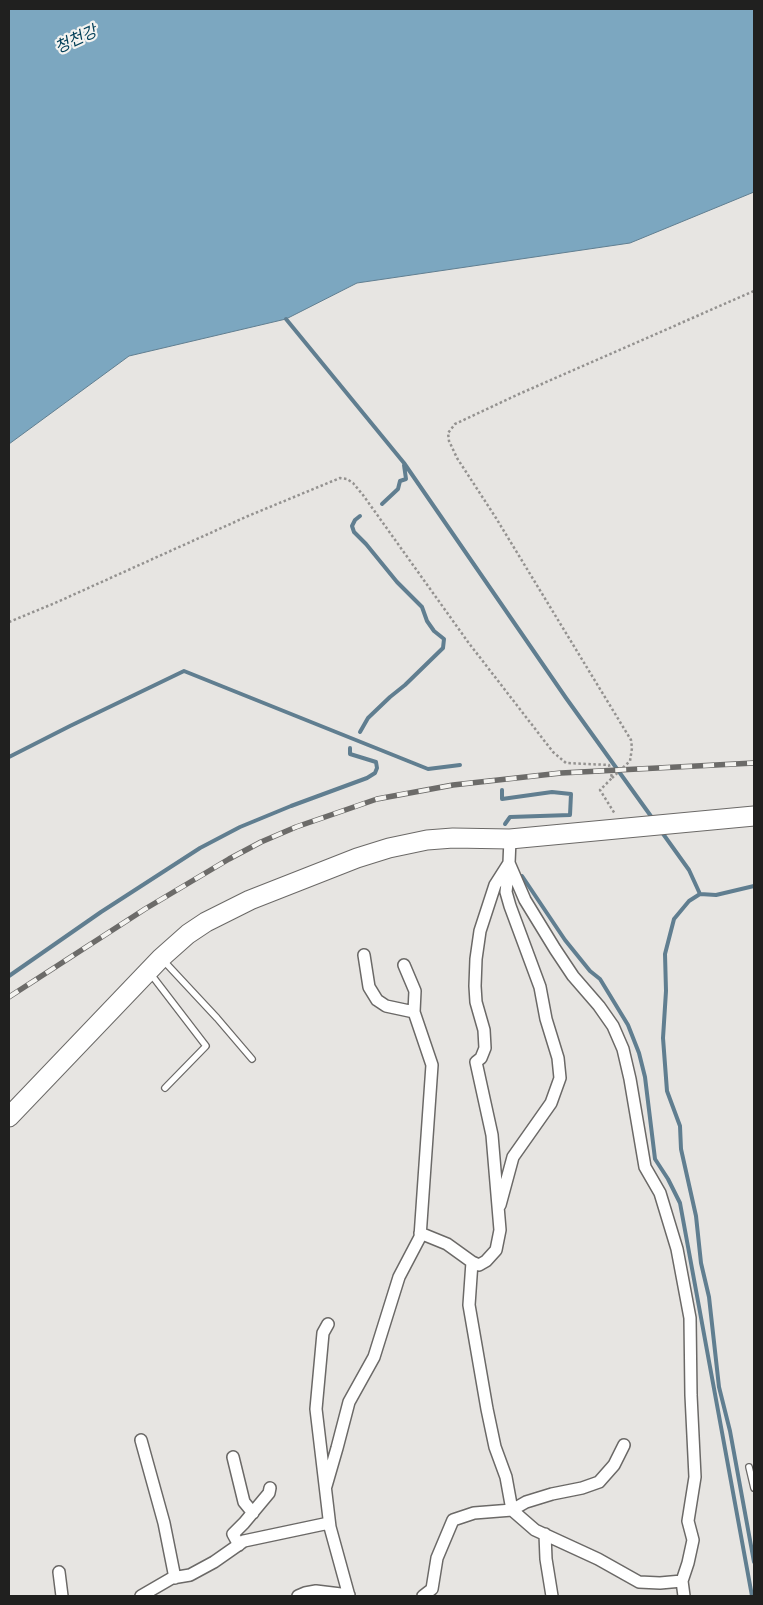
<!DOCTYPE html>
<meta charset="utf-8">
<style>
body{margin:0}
#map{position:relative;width:763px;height:1605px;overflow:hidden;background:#e7e5e2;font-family:Literata,serif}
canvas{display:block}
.frame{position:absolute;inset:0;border:10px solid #20201f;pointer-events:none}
</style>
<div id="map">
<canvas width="763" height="1605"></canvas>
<div class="frame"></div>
</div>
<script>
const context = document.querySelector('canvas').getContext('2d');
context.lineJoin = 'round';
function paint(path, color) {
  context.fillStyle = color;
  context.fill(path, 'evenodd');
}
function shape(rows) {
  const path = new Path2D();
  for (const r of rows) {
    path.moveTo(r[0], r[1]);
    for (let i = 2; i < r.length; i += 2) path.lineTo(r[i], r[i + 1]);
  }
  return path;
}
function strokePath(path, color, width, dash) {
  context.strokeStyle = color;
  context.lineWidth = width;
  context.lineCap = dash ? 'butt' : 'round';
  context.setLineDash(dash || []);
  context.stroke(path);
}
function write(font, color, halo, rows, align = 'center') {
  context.font = font + ' Literata,"Noto Sans KR",serif';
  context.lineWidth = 4.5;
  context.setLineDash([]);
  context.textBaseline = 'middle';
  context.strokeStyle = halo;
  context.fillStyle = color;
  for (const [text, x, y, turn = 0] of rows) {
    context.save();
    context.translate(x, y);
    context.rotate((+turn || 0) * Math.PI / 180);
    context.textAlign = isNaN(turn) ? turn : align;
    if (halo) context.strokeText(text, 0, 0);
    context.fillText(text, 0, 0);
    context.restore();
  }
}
const water = shape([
 [9,9,754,9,754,192,630,243,357,283,286,319,129,356,9,444,9,9]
]);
const stream = shape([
 [286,319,404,463,566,698,653,819],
 [382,504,398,489,400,481,406,479,404,465],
 [360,732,368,718,390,697,405,685,443,648,444,639,434,631,427,621,422,607,397,582,366,544,354,532,352,526,355,520,360,516],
 [9,757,70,726,184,671,428,769,460,765],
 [502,790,502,799,552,792,571,794,570,815,510,817,505,824],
 [661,831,689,870,700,894,689,901,674,919,665,954,666,991,663,1038,667,1091,680,1126,681,1149,696,1216,701,1263,709,1297,719,1387,730,1431,754,1562],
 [522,876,565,940,590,971,600,979,628,1025,639,1053,645,1077,655,1159,668,1179,680,1203,752,1596],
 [700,894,716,895,754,886],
 [9,976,101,912,200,848,240,827,291,806,367,778,375,773,377,768,376,762,350,754,350,748]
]);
const path = shape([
 [9,622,55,603,248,516,340,478,347,479,353,483,363,495,468,642,553,752,566,763,609,765,612,778,600,790,615,814],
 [612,778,630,761,632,748,631,740,496,518,457,458,449,441,448,433,455,424,519,394,754,291]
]);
const service = shape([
 [162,959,217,1018,252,1059],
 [150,973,206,1046,165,1088],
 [749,1467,754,1488]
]);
const minor = shape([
 [510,839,509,863,525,900,555,949,573,976,599,1006,613,1026,623,1049,630,1079,645,1167,660,1193,677,1249,690,1318,691,1395,695,1477,688,1521,693,1540,688,1563,682,1581,684,1596],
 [364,955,369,987,377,1000,386,1006,414,1012],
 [500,1205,513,1157,551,1103,560,1078,558,1058,546,1019,540,987,510,906,506,892,509,865],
 [420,1233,447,1244,472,1262,469,1305,487,1409,495,1447,506,1477,512,1510,526,1502,552,1494,582,1488,599,1482,614,1465,624,1445],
 [472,1262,479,1265,486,1261,496,1250,500,1230,492,1135,476,1062,481,1058,485,1048,484,1030,476,1002,475,986,476,959,480,931,495,885,509,863],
 [328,1324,323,1333,316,1409,330,1527,349,1596],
 [141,1440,164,1523,175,1578],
 [233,1457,244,1502,253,1513],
 [326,1486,337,1448,349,1402,374,1357,399,1277,420,1237,432,1065,414,1012,415,991,404,965],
 [545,1534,546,1559,552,1596],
 [239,1545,233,1534,244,1523,269,1493,270,1488],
 [59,1572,62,1596],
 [141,1596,172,1578,190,1575,214,1562,244,1541,329,1523],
 [298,1596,305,1593,316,1591,349,1595],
 [423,1596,432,1589,437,1558,453,1520,474,1513,512,1510,535,1530,598,1559,639,1582,660,1583,682,1581]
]);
const primary = shape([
 [9,1117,161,958,188,934,206,922,250,900,357,858,389,848,427,840,453,838,510,839,754,816]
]);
const rail = shape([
 [9,997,145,909,229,859,261,842,296,827,377,799,453,785,561,773,754,763]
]);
const waterNames = [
 ["청천강",76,40,-25]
];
paint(water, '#7ca7c0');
strokePath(water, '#607e90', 1);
strokePath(stream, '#607e90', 4);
strokePath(service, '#6b6967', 8);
strokePath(minor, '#6b6967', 14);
strokePath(primary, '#6b6967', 21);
strokePath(path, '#949290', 2.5, [2.5, 2.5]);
strokePath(service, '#fff', 5.5);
strokePath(minor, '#fff', 11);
strokePath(primary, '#fff', 19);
strokePath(rail, '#6c6b69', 5.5);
strokePath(rail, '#f4f3f0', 4, [11]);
write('italic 16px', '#013e57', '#f4f3f0', waterNames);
</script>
